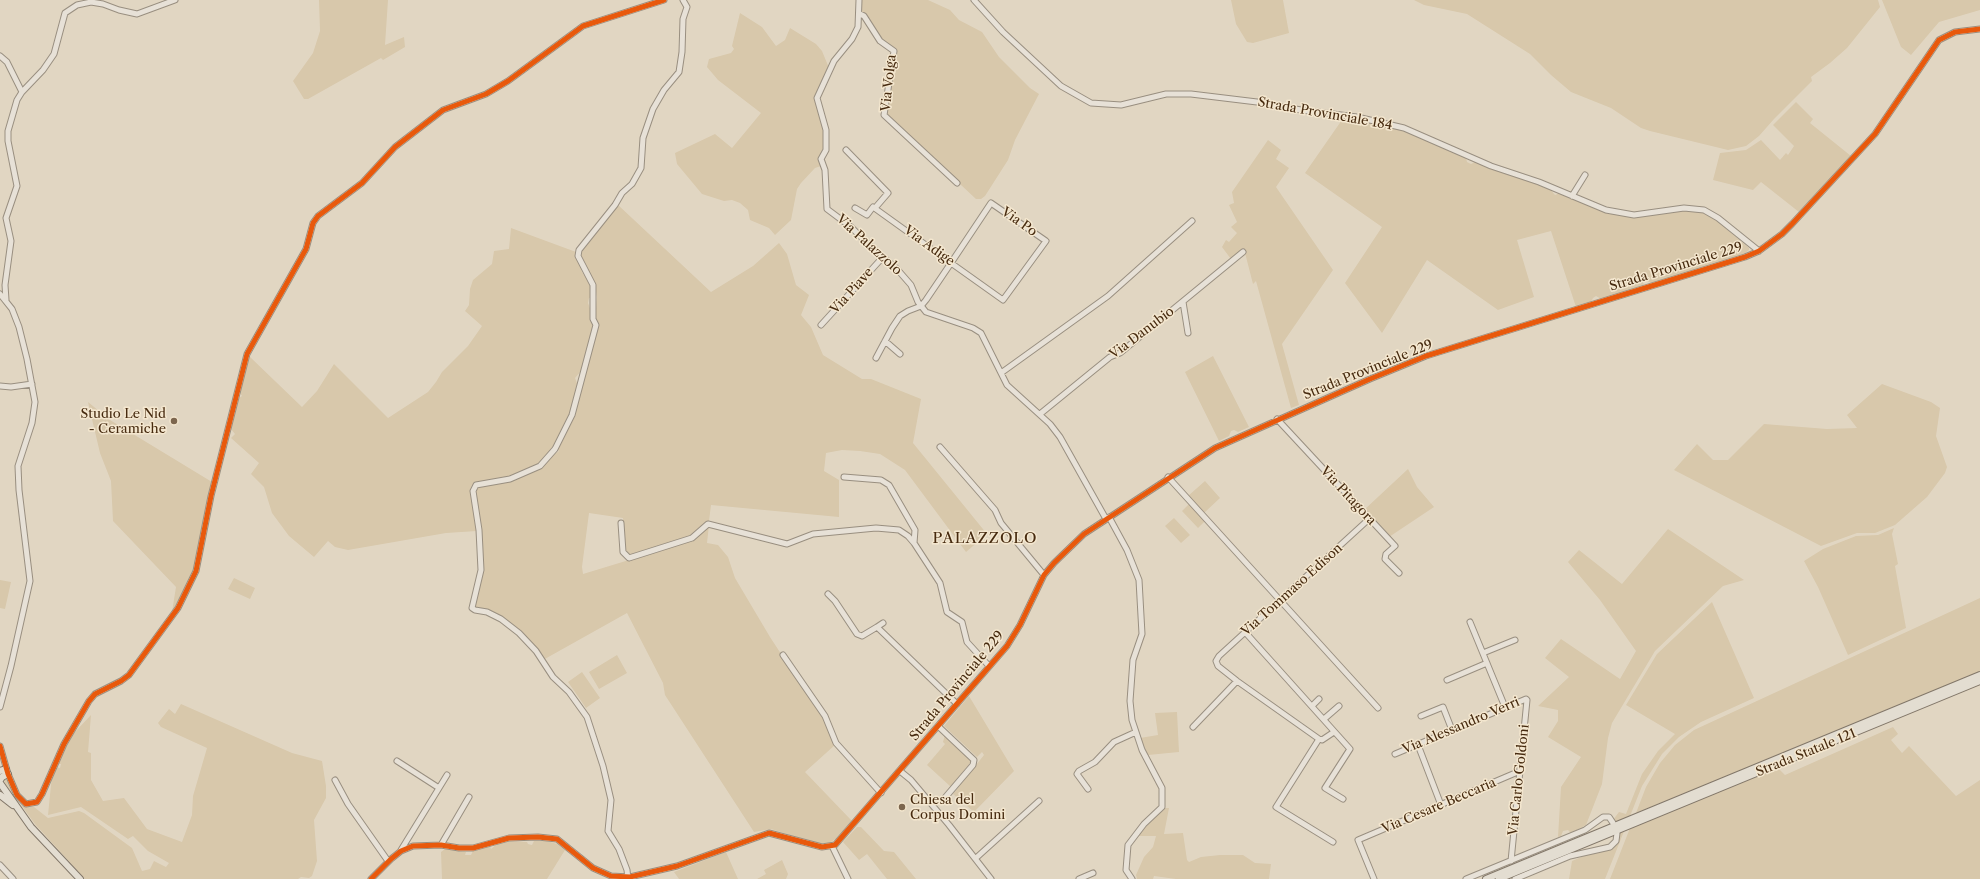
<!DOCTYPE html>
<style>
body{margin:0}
canvas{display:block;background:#e1d6c2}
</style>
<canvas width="1980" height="879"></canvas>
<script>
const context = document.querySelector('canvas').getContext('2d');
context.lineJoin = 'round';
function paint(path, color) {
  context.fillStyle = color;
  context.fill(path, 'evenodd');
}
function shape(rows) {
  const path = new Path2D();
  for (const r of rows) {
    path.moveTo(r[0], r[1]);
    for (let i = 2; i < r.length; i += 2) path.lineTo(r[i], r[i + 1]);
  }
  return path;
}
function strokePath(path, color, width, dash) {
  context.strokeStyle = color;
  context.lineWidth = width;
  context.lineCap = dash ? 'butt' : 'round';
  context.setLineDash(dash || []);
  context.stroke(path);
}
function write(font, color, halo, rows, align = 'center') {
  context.font = font + ' "Libre Caslon Text",serif';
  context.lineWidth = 3;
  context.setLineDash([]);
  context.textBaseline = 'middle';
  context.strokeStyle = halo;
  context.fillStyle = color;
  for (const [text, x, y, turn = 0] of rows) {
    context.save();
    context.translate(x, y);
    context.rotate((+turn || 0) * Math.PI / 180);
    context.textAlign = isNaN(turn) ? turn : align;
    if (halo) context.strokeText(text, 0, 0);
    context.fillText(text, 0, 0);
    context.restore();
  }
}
const green = shape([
 [319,0,388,0,385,45,404,37,405,47,383,60,381,58,308,99,304,99,293,81,313,53,320,31],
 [861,0,928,0,950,10,959,20,982,32,999,57,1030,88,1039,94,1015,140,1008,160,985,196,981,199,976,199,886,115,897,51,881,39,862,12],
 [1231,0,1283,0,1289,33,1253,43,1247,42,1236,24],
 [1414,0,1878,0,1880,7,1847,48,1830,63,1811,77,1812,81,1774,119,1759,136,1746,146,1728,150,1650,131,1641,128,1611,108,1571,92,1551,75,1530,54,1467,14,1424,5],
 [1882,0,1980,0,1980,10,1939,22,1911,55,1901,47],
 [740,13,762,27,776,46,785,40,790,28,816,44,822,51,829,68,816,96,817,109,825,132,824,148,820,162,821,166,815,168,801,183,797,189,791,220,775,235,769,228,750,220,748,210,740,203,732,200,724,201,702,194,677,164,675,153,715,134,732,148,761,113,718,80,707,67,709,59,731,53,734,49,732,46],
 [1796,102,1813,119,1810,123,1851,156,1799,212,1761,182,1753,190,1713,180,1720,153,1746,150,1761,140,1780,160,1786,153,1788,155,1794,146,1773,125],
 [1344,117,1403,130,1466,158,1467,162,1471,164,1475,162,1537,184,1550,189,1555,195,1560,193,1607,213,1634,217,1684,210,1702,212,1716,220,1749,248,1749,250,1743,255,1651,283,1645,280,1643,282,1644,285,1601,299,1596,296,1593,298,1591,302,1576,307,1551,231,1517,240,1534,297,1498,310,1427,260,1382,333,1345,283,1382,227,1305,173],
 [1268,140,1281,150,1276,159,1289,168,1276,187,1333,270,1282,344,1299,405,1291,408,1256,281,1253,284,1244,249,1231,259,1222,247,1226,240,1229,242,1237,233,1231,227,1237,222,1229,205,1234,203,1232,192],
 [617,204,711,292,753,266,779,243,787,254,796,285,809,295,801,315,811,327,823,355,862,379,871,379,921,399,913,443,987,534,966,552,905,470,880,454,860,451,842,450,826,453,824,471,839,480,839,517,711,505,709,521,693,535,631,557,625,552,623,518,589,513,582,567,583,574,685,543,709,525,707,543,718,545,728,557,735,578,770,637,821,715,836,744,805,772,852,821,852,823,839,837,829,843,815,843,771,829,754,832,665,695,663,683,627,613,543,660,512,626,474,608,482,570,474,491,477,487,503,482,531,473,559,451,557,448,564,435,598,323,595,320,597,297,595,285,579,253],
 [511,228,576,252,582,272,591,286,593,297,589,298,588,303,591,311,591,322,594,325,582,370,575,378,578,386,570,414,553,449,539,464,531,469,499,481,472,485,470,489,477,531,446,533,348,550,335,547,328,541,314,557,289,536,272,513,264,487,251,474,259,463,231,438,235,434,231,429,239,398,242,396,240,393,249,356,302,407,317,391,334,364,388,418,428,392,436,382,442,372,468,346,482,326,465,311,469,305,470,289,473,280,492,264,494,251,509,249],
 [1213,356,1249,427,1238,432,1234,430,1231,431,1229,436,1219,441,1185,372],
 [1882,384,1931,402,1940,408,1936,436,1947,467,1945,473,1927,497,1895,525,1875,533,1857,533,1821,546,1674,470,1697,444,1713,460,1728,460,1764,424,1827,429,1857,428,1847,415],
 [88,402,110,420,212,482,193,572,172,612,176,587,113,521,111,481,100,453],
 [1408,469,1417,487,1434,507,1389,537,1364,510],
 [1205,481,1220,498,1204,513,1188,496],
 [1189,504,1205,521,1198,528,1182,511],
 [1174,518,1190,535,1181,543,1165,526],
 [1894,528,1892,534,1898,564,1895,566,1906,628,1848,655,1818,587,1804,561,1823,549,1856,536,1878,535],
 [1668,529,1744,580,1723,586,1655,651,1612,723,1608,738,1602,784,1586,825,1571,833,1568,830,1563,831,1561,836,1558,837,1561,787,1581,757,1548,737,1558,721,1558,710,1538,706,1569,677,1545,658,1561,639,1620,679,1636,651,1600,600,1568,562,1579,550,1622,584],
 [234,578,255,588,250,599,228,589],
 [0,580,11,582,5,609,0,608],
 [1980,598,1980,672,1636,813,1646,787,1660,763,1675,745,1694,730],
 [1712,602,1754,698,1701,722,1679,737,1662,754,1642,786,1605,879,1569,879,1572,861,1593,852,1610,849,1617,843,1619,833,1623,831,1619,820,1615,822,1613,820,1619,812,1626,814,1642,774,1658,751,1675,734,1626,705,1657,654],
 [617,655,627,673,599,689,589,672],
 [582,672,600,698,586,708,568,682],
 [969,696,1014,771,974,812,953,794,984,755,982,752,977,757,944,726],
 [181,704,292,753,322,761,326,786,326,798,314,820,317,861,312,876,309,878,301,877,298,879,85,879,35,824,5,783,4,780,8,780,21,803,28,807,34,807,48,818,79,811,84,813,132,848,142,871,150,869,154,861,166,867,169,863,148,851,133,836,128,839,81,807,48,815,52,775,56,767,60,768,61,764,58,764,73,734,91,715,88,752,91,753,91,780,103,801,124,798,147,829,182,842,192,815,193,796,207,748,161,727,158,723,169,709,175,714],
 [1177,712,1179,752,1148,755,1140,738,1158,735,1155,713],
 [1893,727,1898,734,1891,740,1902,753,1909,746,1956,796,1980,780,1980,879,1610,879,1630,828,1778,768,1785,775],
 [945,735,971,760,970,763,951,787,927,765,945,744,943,742],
 [1163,808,1169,808,1164,834,1183,833,1187,860,1189,862,1201,857,1220,855,1243,855,1255,863,1271,864,1269,879,1176,879,1154,876,1153,879,1137,879,1136,875,1144,857,1153,847,1156,836,1136,836],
 [857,827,861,827,884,851,894,852,916,879,887,879,867,854,859,860,843,842],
 [508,841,527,842,528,844,532,845,534,841,547,841,557,844,565,850,547,879,442,879,441,852,445,849,466,852,465,855,471,855,473,851,490,846,491,849,497,844],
 [726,852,738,879,679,879,674,872],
 [782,860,788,874,786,879,757,879,766,874,764,870]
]);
const minor = shape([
 [859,0,858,27,852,39,834,61,817,98,826,130,826,150,821,159,825,170,827,209,851,227,868,244,897,269,911,285,918,302,926,312,973,328,981,333,1007,385,1050,424,1060,437,1106,519],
 [974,0,1003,32,1061,86,1091,103,1121,105,1166,94,1191,94,1257,102,1301,110,1357,117,1404,128,1491,166,1539,182,1606,210,1634,215,1684,208,1704,210,1718,218,1759,251],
 [860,14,864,16,880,41,894,51,884,115,957,183],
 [0,56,7,62,22,92],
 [846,150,888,193,875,208],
 [1572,196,1585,175],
 [855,208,867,215,873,207,951,263,1003,300,1046,241,991,203,951,263,926,300,921,306,908,311,900,316,892,328,876,358],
 [0,294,12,309,19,327,27,359,35,402,32,423,18,466,19,490,30,581,11,666,0,707],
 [6,300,5,285,11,241,6,218,17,186,8,141,8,131,17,100,22,92,43,70,54,54,65,13,77,5,91,2,103,4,119,10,137,14,175,0],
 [1183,302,1188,333],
 [821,325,883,257],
 [885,341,900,354],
 [1001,373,1108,296,1192,221],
 [0,386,11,387,32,384],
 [1040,414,1110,357,1120,353,1243,252],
 [1277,419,1395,546,1386,554,1385,559,1399,573],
 [940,447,995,510,1001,523,1044,575],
 [844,477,881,480,889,485,915,530,914,543,940,583,947,612,962,622,967,642,989,666],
 [1168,477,1378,708],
 [1109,517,1127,550,1139,580,1142,634,1133,660,1130,701,1132,720,1142,750,1162,788,1162,807,1144,824,1128,845,1126,870,1132,879],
 [621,523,623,552,629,558,692,538,708,524,787,544,813,534,876,528,899,530,908,536,914,543],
 [828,594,835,601,857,634,862,636,877,627,957,704],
 [1470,622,1505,707],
 [877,627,883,623],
 [1245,632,1350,749,1325,788,1343,799],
 [1483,653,1515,640],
 [783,655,825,716,836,743,881,793],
 [1447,680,1487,663],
 [1312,706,1319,699],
 [1421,716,1443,707,1452,730],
 [1324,719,1339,706],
 [938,726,974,760,973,765,943,800],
 [1193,727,1237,681],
 [1334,732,1322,740,1319,739,1237,681,1218,666,1216,661,1219,656,1369,519],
 [1319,739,1276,807,1333,842],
 [1418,745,1441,805],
 [0,746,8,774,17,795,26,804,37,802,42,794,64,744,89,701,95,694,121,681,129,675,178,608,196,571,211,496,247,354,306,249,313,223,318,216,362,183,395,147,443,110,486,94,508,81,583,26,664,0],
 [1395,754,1526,699,1527,700,1511,861],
 [397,761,439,788],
 [900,771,911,780,949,825,991,879],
 [335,780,348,804,388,861],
 [1088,789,1077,774,1079,771,1095,762,1114,742,1136,732],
 [441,845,469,797],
 [832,846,848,879],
 [401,850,447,775],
 [976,858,1039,801],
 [0,865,13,879],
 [371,879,391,859,401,851,413,846,441,845,459,848,473,848,509,838,538,837,557,839,593,868,611,876,630,877,677,866,769,833,822,847,835,845,1007,646,1020,625,1044,575,1054,563,1084,534,1215,448,1370,379,1426,356,1745,257,1759,251,1782,234,1792,224,1875,134,1939,40,1955,32,1980,29],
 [628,879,627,870,619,849,608,831,611,800,603,766,587,717,569,692,553,677,536,651,519,633,501,619,487,612,475,610,472,608,481,570,479,530,473,491,476,485,510,479,540,466,555,449,572,415,596,325,593,319,593,285,578,256,579,250,615,205,622,193,632,184,641,168,643,138,653,109,664,90,679,72,682,52,683,19,687,7,683,0],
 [1079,879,1093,873],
 [1374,879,1358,840,1520,771],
 [1466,879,1585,830,1603,817,1609,817,1613,823],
 [1515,879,1570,856,1610,847,1616,841,1617,833]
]);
const major = shape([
 [0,771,6,769],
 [0,780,2,777,8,774],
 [0,783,31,827,80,879],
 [0,795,13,805],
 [1486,879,1980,675],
 [1499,879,1980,681]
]);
const cycleway = shape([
 [0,746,8,774,17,795,26,804,37,802,42,794,64,744,89,701,95,694,121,681,129,675,178,608,196,571,211,496,247,354,306,249,313,223,318,216,362,183,395,147,443,110,486,94,508,81,583,26,664,0],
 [371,879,391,859,401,851,413,846,441,845,459,848,473,848,509,838,538,837,557,839,593,868,611,876,630,877,677,866,769,833,822,847,835,845,1007,646,1020,625,1044,575,1054,563,1084,534,1215,448,1370,379,1426,356,1745,257,1759,251,1782,234,1792,224,1875,134,1939,40,1955,32,1980,29]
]);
const markers = [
 [174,421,4,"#7c664e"],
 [902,807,4,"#7c664e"]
];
const streetNames = [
 ["Via Volga",889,83,-84],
 ["Strada Provinciale 184",1325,114,10],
 ["Via Po",1019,222,35],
 ["Via Palazzolo",869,245,42],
 ["Via Adige",929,246,36],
 ["Strada Provinciale 229",1676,267,-17],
 ["Via Piave",852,291,-48],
 ["Via Danubio",1142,333,-37],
 ["Strada Provinciale 229",1368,370,-22],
 ["Via Pitagora",1348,496,47],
 ["Via Tommaso Edison",1292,590,-42],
 ["Strada Provinciale 229",957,686,-50],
 ["Via Alessandro Verri",1461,726,-23],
 ["Strada Statale 121",1806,753,-22],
 ["Via Carlo Goldoni",1519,780,-84],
 ["Via Cesare Beccaria",1439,806,-23]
];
const poiNames = [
 ["Studio Le Nid",166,414],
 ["- Ceramiche",166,429],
 ["Chiesa del",910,800,"left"],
 ["Corpus Domini",910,815,"left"]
];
const quarterNames = [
 ["PALAZZOLO",985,539]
];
paint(green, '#d8c8ab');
strokePath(minor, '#998f80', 7);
strokePath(major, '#827769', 8);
strokePath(minor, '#e7e1d7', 5);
strokePath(major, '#e3ddd1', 6);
strokePath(cycleway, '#e8590c', 5);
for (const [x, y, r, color] of markers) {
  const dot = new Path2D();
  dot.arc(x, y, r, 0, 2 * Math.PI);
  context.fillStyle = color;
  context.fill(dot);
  strokePath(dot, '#f4e7cf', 1.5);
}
write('13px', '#462a0f', '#f4e7cf', streetNames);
write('13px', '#462a0f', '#f4e7cf', poiNames, 'right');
context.letterSpacing = '1px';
write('15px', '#462a0f', '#f4e7cf', quarterNames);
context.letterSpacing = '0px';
</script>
